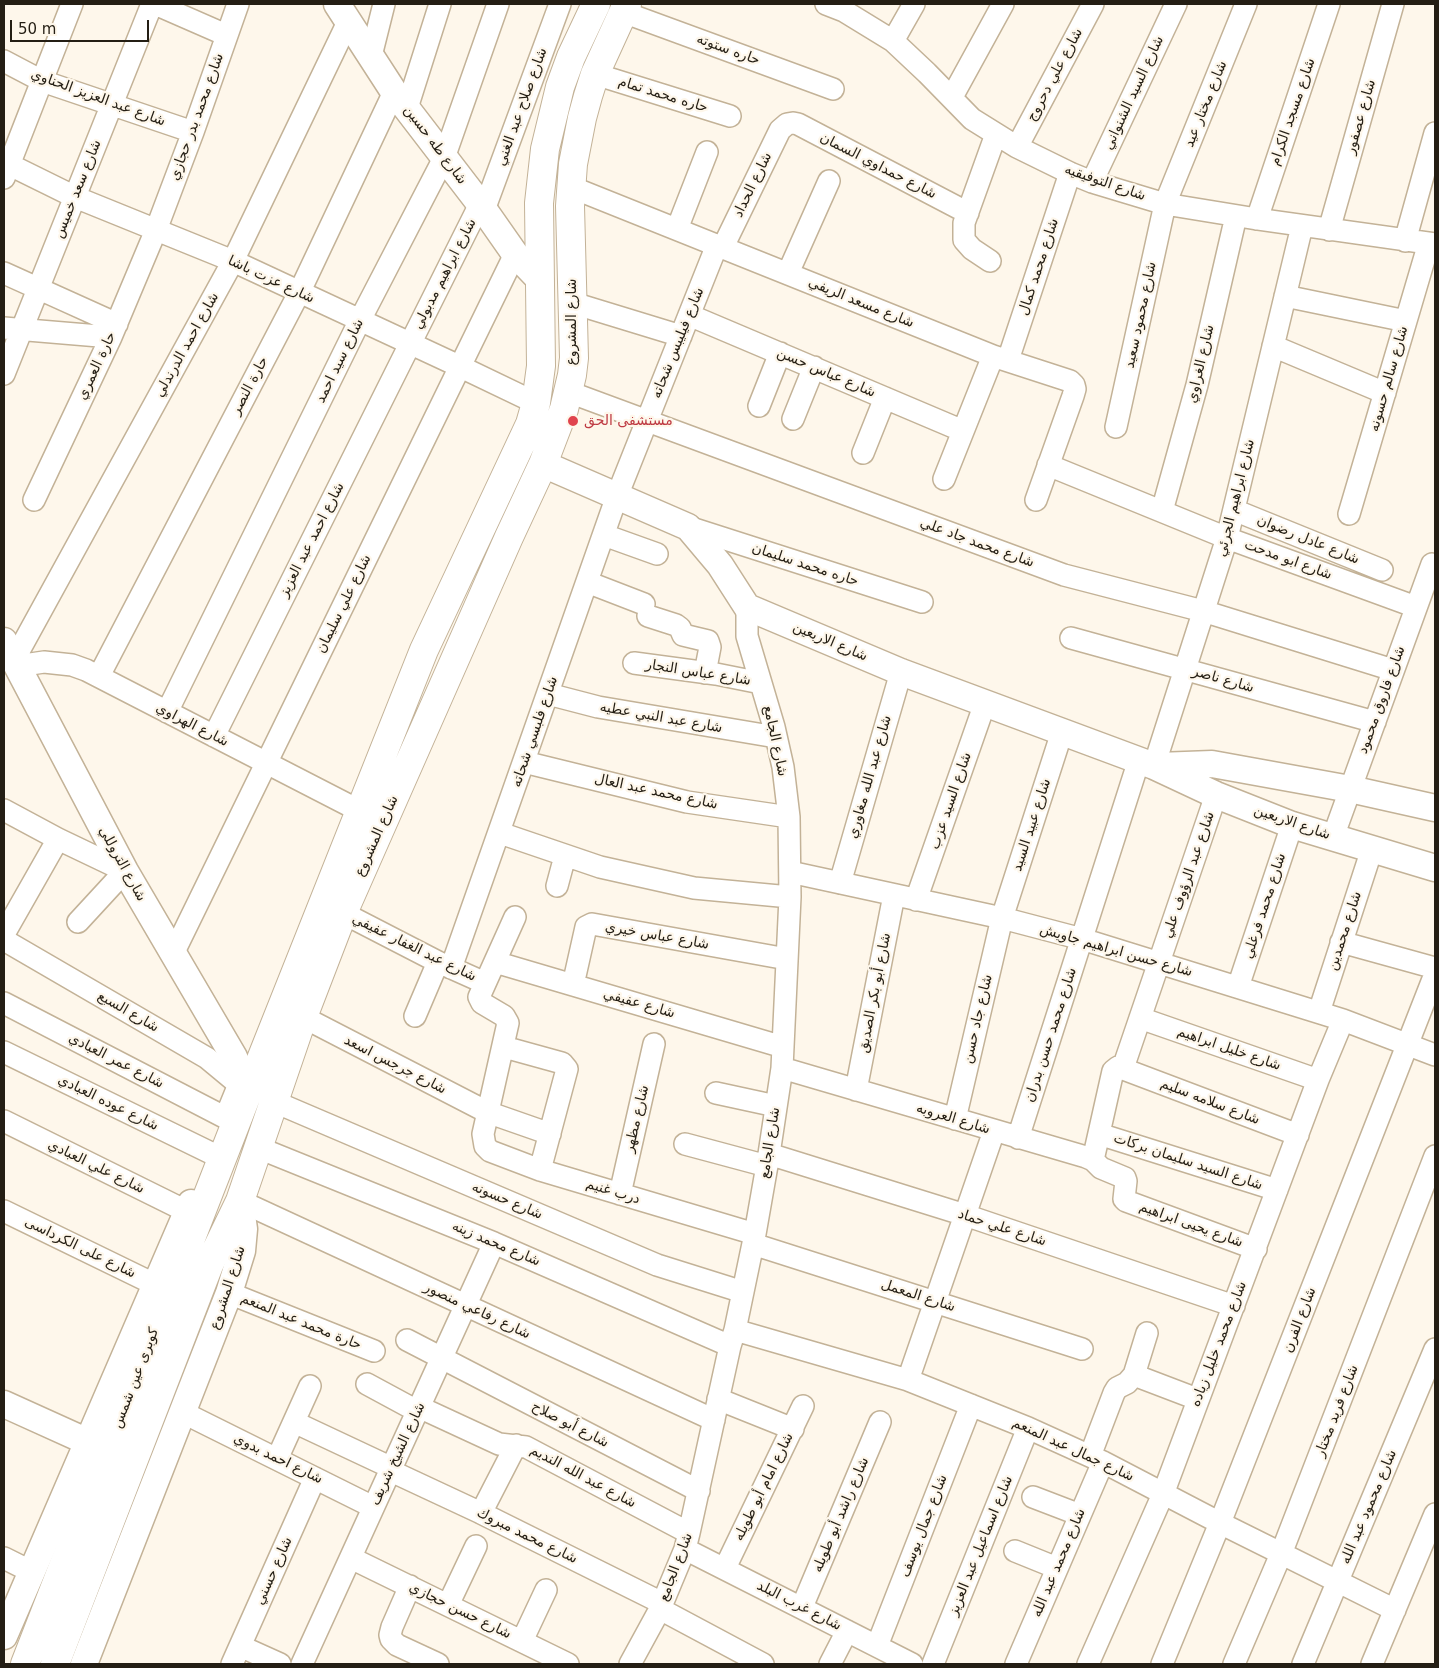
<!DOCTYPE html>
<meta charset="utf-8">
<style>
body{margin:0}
#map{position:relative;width:1439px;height:1668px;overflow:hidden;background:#fef7eb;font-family:"DejaVu Sans",sans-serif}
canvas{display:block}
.frame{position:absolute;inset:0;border:5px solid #241e14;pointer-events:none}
.scale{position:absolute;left:10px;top:20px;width:139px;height:22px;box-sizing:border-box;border:2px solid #241e14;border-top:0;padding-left:6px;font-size:15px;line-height:18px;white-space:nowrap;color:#241e14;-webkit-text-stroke:4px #fef7eb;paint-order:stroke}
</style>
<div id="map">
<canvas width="1439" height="1668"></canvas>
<div class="frame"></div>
<div class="scale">50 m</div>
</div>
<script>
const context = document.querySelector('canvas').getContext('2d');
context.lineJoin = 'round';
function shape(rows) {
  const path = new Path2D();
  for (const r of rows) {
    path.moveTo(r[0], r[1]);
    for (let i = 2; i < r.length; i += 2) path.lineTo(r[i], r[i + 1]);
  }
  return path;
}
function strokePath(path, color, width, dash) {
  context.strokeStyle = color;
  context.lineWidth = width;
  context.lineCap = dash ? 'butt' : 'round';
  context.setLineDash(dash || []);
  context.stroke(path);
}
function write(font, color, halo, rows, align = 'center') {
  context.font = font + ' "DejaVu Sans","Noto Sans Arabic",sans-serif';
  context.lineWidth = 4.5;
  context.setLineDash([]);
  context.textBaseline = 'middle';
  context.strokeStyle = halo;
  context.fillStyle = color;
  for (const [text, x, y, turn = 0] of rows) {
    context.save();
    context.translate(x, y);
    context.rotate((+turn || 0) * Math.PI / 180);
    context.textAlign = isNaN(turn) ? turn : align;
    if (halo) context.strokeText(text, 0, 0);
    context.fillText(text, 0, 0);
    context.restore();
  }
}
const minor = shape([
 [155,4,226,35],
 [826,4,844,11,893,41,927,73,972,119,1017,147,1070,173,1092,182,1165,204,1257,219,1435,244],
 [623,12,833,89],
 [893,41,914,4],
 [371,56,384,4],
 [4,61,42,81,193,132],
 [595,74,730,116],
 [952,97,1003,4],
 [407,108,440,4],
 [1017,147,1093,4],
 [4,162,75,197,233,261,461,367,536,403],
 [4,178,72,4],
 [1092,182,1176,4],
 [571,187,993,356,1070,381,1074,385,1075,389,1073,396,1036,500],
 [484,210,560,4],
 [1257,219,1329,4],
 [677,229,707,152],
 [1329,230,1393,4],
 [1405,241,1435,133],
 [723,247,780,130,787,124,793,123,798,124,968,213],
 [990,261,972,249,964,240,964,223,996,134],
 [4,273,117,324],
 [788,273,829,181],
 [1285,296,1406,321],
 [573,303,681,336],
 [689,315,963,431],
 [4,328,111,337],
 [1273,346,1385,393],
 [1008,360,1070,173],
 [4,374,152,4],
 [569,392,1064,575,1203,611,1393,670],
 [759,406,780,353],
 [793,419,814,367],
 [1116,427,1165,204,1246,4],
 [863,453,885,398],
 [1048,465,1227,538,1416,607],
 [944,479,993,356],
 [34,500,111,337,156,230,193,132,238,4],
 [1234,510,1382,570],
 [1162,511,1197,385,1236,216],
 [1349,514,1429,243],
 [688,527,922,602],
 [604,535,657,554],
 [587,582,644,604],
 [648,616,676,625,680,628,683,635,708,641,710,647,705,673],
 [1071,638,1375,722],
 [14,660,233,261,348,22],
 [634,663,716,674,761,683],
 [17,666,44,662,72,665,86,670,360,811],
 [99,676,299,293,394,92],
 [548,694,598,707,776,737],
 [167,712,360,320,444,158,498,4],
 [214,736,480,204],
 [524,762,687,802,789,817],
 [1154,766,1227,538,1302,226],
 [4,810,58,839,125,871,78,922],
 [500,833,600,867,694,888,790,897],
 [1333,837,1432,564],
 [790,872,1002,918,1082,939,1343,1020,1435,1055],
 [840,883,901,672],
 [557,886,565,856],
 [916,900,985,703],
 [343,913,438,962,485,983],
 [515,917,479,997,482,1003,504,1016,508,1023,483,1134,485,1146,490,1151,540,1170,755,1234],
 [4,934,58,839],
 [4,940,207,1058,248,1092],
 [1341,942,1435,968],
 [173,954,515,254],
 [495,962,783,1047],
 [451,968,617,496,717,245],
 [573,985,586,927,592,924,787,959],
 [1238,987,1292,825],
 [4,1003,228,1119],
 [1319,1012,1372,849],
 [415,1016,438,962],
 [303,1017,487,1112,550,1134],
 [1140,1018,1318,1080],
 [504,1047,562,1063,567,1069,540,1170],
 [4,1052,213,1154],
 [782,1068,1086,1157,1093,1160,1101,1168,1125,1178,1126,1181,1124,1199,1126,1201,1256,1249],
 [1123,1068,1216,795],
 [856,1090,894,895],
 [716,1093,776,1106],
 [275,1102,657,1265,743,1292],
 [955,1119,1002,918,1062,732],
 [4,1121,188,1212],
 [1099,1134,1277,1190],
 [1018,1138,1139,760],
 [685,1144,767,1166],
 [259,1148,494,1243,730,1346],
 [769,1154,965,1215,1234,1306],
 [1093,1160,1113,1071,1118,1067,1298,1135],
 [620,1194,654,1044],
 [240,1201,714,1420],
 [4,1211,156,1285],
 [753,1244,1082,1349],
 [229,1293,374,1351],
 [735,1330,908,1380,1028,1428,1103,1462,1220,1523,1395,1610],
 [407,1340,699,1491],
 [1134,1375,1197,1399],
 [908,1380,994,1131],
 [367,1384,417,1411],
 [718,1399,793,1429],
 [419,1407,499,1444,526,1447,689,1533],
 [182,1412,373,1507],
 [294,1422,392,1468],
 [1090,1456,1114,1393,1117,1388,1127,1383,1134,1375,1147,1333],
 [277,1459,310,1386],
 [391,1471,481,1513,662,1603],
 [1033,1497,1080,1515],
 [481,1513,516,1445],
 [685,1549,912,1664],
 [1015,1551,1057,1568],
 [4,1558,32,1572],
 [351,1558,568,1664],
 [725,1568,803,1406],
 [410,1586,392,1627,390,1635,391,1639,397,1645,438,1664],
 [448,1605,476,1546],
 [802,1607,880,1422],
 [660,1609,763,1664],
 [522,1641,546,1590],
 [240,1646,280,1664],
 [877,1646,971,1405],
 [232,1664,315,1478],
 [302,1664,494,1243],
 [630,1664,660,1609,685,1549,689,1533,730,1346,735,1330,755,1234,769,1154,782,1068,790,897,789,817,783,767,774,727,747,636,747,607],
 [830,1664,847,1631],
 [933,1664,1028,1428],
 [1016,1664,1103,1462],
 [1088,1664,1163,1494,1318,1080,1343,1020],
 [1162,1664,1220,1523,1435,974],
 [1234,1664,1281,1554,1435,1156],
 [1303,1664,1435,1349],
 [1372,1664,1435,1514]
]);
const tertiary = shape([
 [337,4,394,92,480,204,515,254,540,280],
 [543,464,688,527,720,565,747,607,901,672,1154,766,1216,795,1292,825,1435,868],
 [4,641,125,871,234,1057,240,1071,241,1086,232,1108],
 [1158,766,1212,764,1350,789,1435,808],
 [4,1404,88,1442],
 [4,1636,191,1203],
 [84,1664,229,1293,242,1251,244,1229,240,1201]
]);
const secondary = shape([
 [25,1664,248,1092,424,650,530,424,536,403,541,366,539,203,545,149,560,87,571,57,596,4],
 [55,1664,209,1265,240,1201,303,1017,343,913,509,537,543,464,564,409,572,375,574,358,570,206,573,164,582,118,588,96,595,74,627,4]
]);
const markers = [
 [573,421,6,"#e0444e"]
];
const streetNames = [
 ["حاره ستوته",728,50,20],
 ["شارع علي دحروج",1055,75,-62],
 ["شارع السيد الشنواني",1134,93,-65],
 ["حاره محمد تمام",663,95,17],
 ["شارع عبد العزيز الحناوي",98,98,20],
 ["شارع مختار عيد",1206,104,-68],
 ["شارع صلاح عبد الغني",522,107,-70],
 ["شارع مسجد الكرام",1293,112,-71],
 ["شارع محمد بدر حجازي",197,117,-70],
 ["شارع عصفور",1361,117,-74],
 ["شارع طه حسين",435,145,53],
 ["شارع حمداوي السمان",878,166,27],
 ["شارع التوفيقيه",1105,183,19],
 ["شارع الحداد",753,185,-64],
 ["شارع سعد خميس",78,189,-68],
 ["شارع محمد كمال",1039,267,-72],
 ["شارع ابراهيم مدبولي",445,274,-63],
 ["شارع عزت باشا",271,280,25],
 ["شارع مسعد الريفي",861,303,22],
 ["شارع محمود سعيد",1141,315,-78],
 ["شارع المشروع",572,322,-90],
 ["شارع فيليبس شحاته",678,343,-68],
 ["شارع احمد الدرندلي",187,345,-61],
 ["شارع سيد احمد",340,361,-64],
 ["شارع الغراوي",1201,364,-77],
 ["حارة العمري",97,366,-65],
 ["شارع عباس حسن",826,373,23],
 ["شارع سالم حسونه",1389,379,-74],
 ["حارة النصر",250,386,-62],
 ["شارع ابراهيم الجرئي",1236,498,-76],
 ["شارع احمد عبد العزيز",312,540,-63],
 ["شارع عادل رضوان",1308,540,22],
 ["شارع محمد جاد علي",977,543,20],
 ["شارع ابو مدحت",1288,560,20],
 ["حاره محمد سليمان",805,565,18],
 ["شارع علي سليمان",344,604,-64],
 ["شارع الاربعين",830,642,23],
 ["شارع عباس النجار",698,673,9],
 ["شارع ناصر",1223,680,16],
 ["شارع فاروق محمود",1382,700,-70],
 ["شارع عبد النبي عطيه",661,718,10],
 ["شارع الهراوي",192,725,27],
 ["شارع فلبسي شحاته",535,732,-71],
 ["شارع الجامع",775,741,78],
 ["شارع عبد الله مغاوري",870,777,-74],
 ["شارع محمد عبد العال",656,792,12],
 ["شارع السيد عزب",951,801,-71],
 ["شارع الاربعين",1292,823,19],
 ["شارع عبيد السيد",1032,825,-72],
 ["شارع المشروع",377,836,-66],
 ["شارع التروللي",122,864,61],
 ["شارع عبد الرؤوف علي",1189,875,-71],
 ["شارع محمد فرغلي",1265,906,-72],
 ["شارع محمدين",1345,931,-72],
 ["شارع عباس خيري",657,936,10],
 ["شارع عبد الغفار عفيفي",414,948,26],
 ["شارع حسن ابراهيم جاويش",1116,951,16],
 ["شارع أبو بكر الصديق",875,993,-79],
 ["شارع عفيفي",639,1004,16],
 ["شارع السبع",128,1012,30],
 ["شارع جاد حسن",978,1019,-77],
 ["شارع محمد حسن بدران",1051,1035,-72],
 ["شارع خليل ابراهيم",1229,1049,19],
 ["شارع عمر العبادي",116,1061,27],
 ["شارع جرجس اسعد",395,1065,27],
 ["شارع سلامه سليم",1210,1102,21],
 ["شارع عوده العبادي",108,1103,26],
 ["شارع مظهر",637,1119,-77],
 ["شارع العروبه",953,1119,17],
 ["شارع الجامع",770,1143,-81],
 ["شارع السيد سليمان بركات",1188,1162,18],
 ["شارع علي العبادي",96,1167,26],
 ["درب غنيم",613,1192,17],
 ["شارع حسونه",507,1201,23],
 ["شارع يحيى ابراهيم",1191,1225,20],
 ["شارع علي حماد",1002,1228,18],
 ["شارع محمد زينه",496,1244,23],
 ["شارع على الكرداسى",80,1248,26],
 ["شارع المشروع",228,1288,-72],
 ["شارع المعمل",918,1296,18],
 ["شارع رفاعي منصور",477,1311,25],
 ["شارع الفرن",1300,1320,-69],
 ["حارة محمد عبد المنعم",301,1322,22],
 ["شارع محمد خليل زياده",1219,1344,-69],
 ["كوبرى عين شمس",136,1378,-69],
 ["شارع فريد مختار",1337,1411,-69],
 ["شارع أبو صلاح",570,1425,27],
 ["شارع جمال عبد المنعم",1073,1450,25],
 ["شارع الشيخ شريف",398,1454,-65],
 ["شارع احمد بدوي",278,1459,26],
 ["شارع عبد الله النديم",583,1477,28],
 ["شارع امام أبو طويله",764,1487,-64],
 ["شارع محمود عبد الله",1369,1507,-67],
 ["شارع راشد أبو طويله",841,1515,-67],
 ["شارع جمال يوسف",924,1526,-69],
 ["شارع محمد مبروك",527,1536,26],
 ["شارع اسماعيل عبد العزيز",981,1546,-68],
 ["شارع محمد عبد الله",1059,1563,-67],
 ["شارع الجامع",676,1567,-69],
 ["شارع حسني",274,1571,-66],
 ["شارع غرب البلد",799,1606,27],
 ["شارع حسن حجازي",460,1611,26]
];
const healthNames = [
 ["مستشفى الحق",584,421]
];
strokePath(minor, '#c3b297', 24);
strokePath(tertiary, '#c3b297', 29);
strokePath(secondary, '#c3b297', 30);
strokePath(minor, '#fff', 21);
strokePath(tertiary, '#fff', 26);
strokePath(secondary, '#fff', 28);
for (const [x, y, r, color] of markers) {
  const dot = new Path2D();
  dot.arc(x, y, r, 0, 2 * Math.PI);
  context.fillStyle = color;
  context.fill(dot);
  strokePath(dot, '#fef7eb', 2);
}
write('14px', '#241e14', '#fef7eb', streetNames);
write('14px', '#be3a42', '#fef7eb', healthNames, 'left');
</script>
